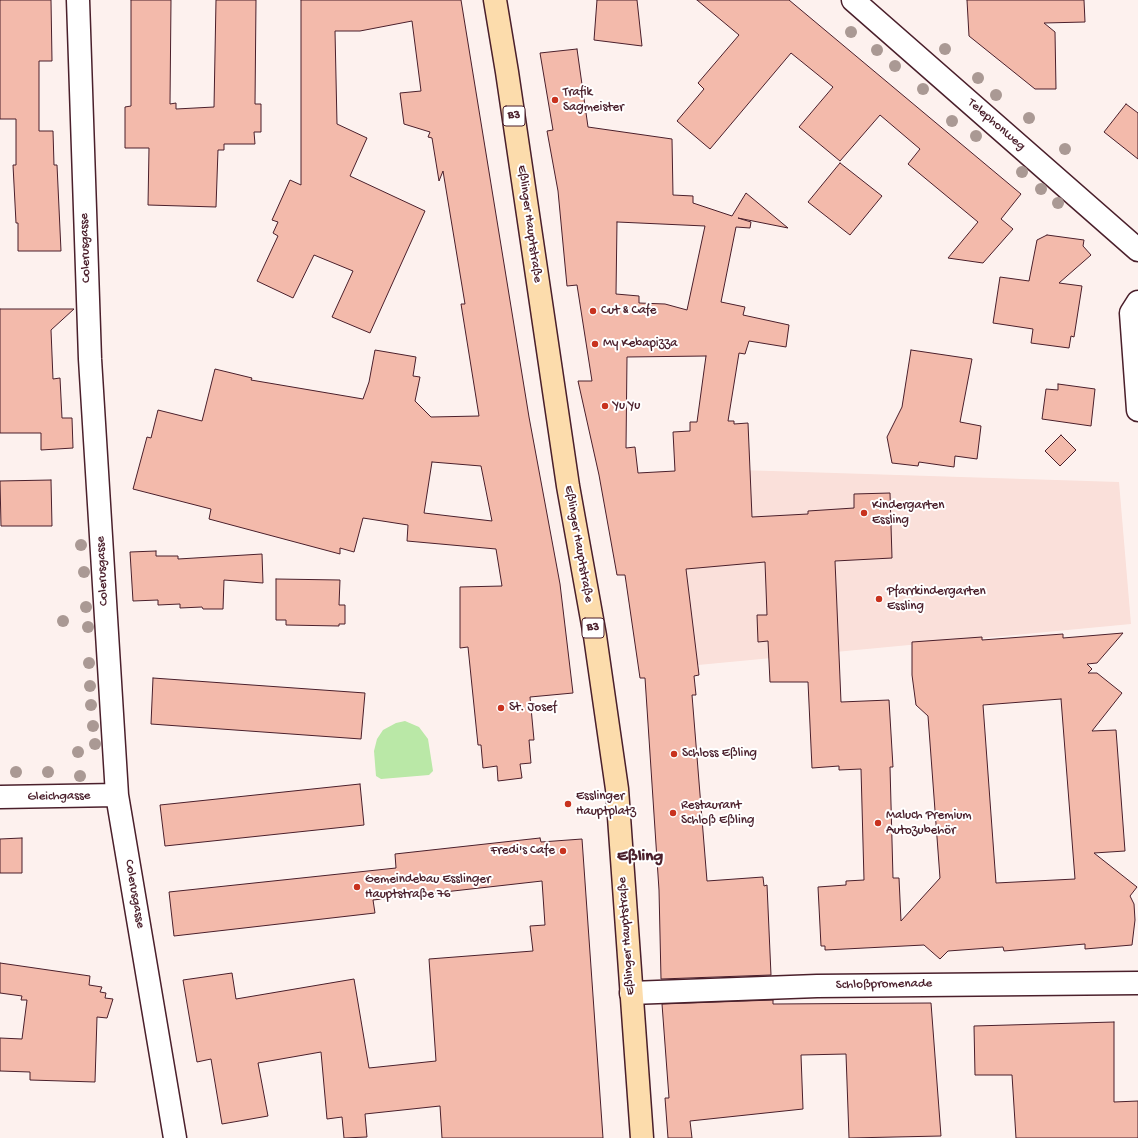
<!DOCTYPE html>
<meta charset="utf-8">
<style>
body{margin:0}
canvas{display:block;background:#fdf1ee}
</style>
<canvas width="1138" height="1138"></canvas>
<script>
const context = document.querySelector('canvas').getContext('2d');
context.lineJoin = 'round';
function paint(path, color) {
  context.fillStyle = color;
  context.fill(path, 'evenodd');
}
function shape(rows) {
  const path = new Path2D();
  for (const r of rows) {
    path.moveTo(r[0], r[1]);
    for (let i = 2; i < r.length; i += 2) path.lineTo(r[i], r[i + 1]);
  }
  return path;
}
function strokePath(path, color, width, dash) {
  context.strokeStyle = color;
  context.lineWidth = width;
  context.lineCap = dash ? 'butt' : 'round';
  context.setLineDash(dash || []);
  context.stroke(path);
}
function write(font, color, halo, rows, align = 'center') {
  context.font = font + ' "Gochi Hand",sans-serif';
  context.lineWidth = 4;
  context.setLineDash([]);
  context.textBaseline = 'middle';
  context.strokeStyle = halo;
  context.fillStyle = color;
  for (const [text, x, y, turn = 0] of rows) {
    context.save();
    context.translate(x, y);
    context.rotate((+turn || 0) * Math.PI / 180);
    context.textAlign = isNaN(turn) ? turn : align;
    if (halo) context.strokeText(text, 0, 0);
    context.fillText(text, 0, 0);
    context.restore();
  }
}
const built = shape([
 [709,469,1119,482,1131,624,698,665,699,675,640,678,625,575,617,575,599,475]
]);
const green = shape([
 [405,721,419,727,428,739,433,771,429,775,381,779,376,776,374,751,377,739,383,730,396,723]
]);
const building = shape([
 [0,0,51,0,52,61,39,61,39,131,53,131,54,165,57,165,61,251,18,251,18,223,16,223,13,165,16,165,16,119,0,119,0,0],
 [131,0,171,0,170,104,176,103,176,109,214,107,216,0,256,0,255,104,261,104,261,132,254,132,255,144,224,144,224,150,218,150,216,207,148,205,149,148,125,148,125,107,131,106,131,0],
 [301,0,461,0,529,417,560,584,573,693,530,697,534,740,529,740,531,763,520,764,522,778,498,781,497,766,483,768,481,745,478,745,468,647,460,648,460,587,502,586,496,549,407,541,408,525,363,518,354,552,340,548,340,554,209,519,211,509,133,489,147,437,151,438,158,410,202,421,215,369,252,378,251,380,363,399,369,382,375,350,416,357,413,376,420,377,415,401,431,417,479,416,461,304,465,304,443,171,439,181,432,138,428,137,430,132,404,124,400,93,421,91,412,21,360,31,335,31,337,124,367,138,350,176,425,211,370,333,332,317,353,271,314,255,293,298,257,281,278,236,273,233,278,222,272,220,290,180,301,185,301,0],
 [432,462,481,466,492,521,424,513,432,462],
 [597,0,637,0,642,46,594,40,597,0],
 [697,0,789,0,1021,194,1001,219,1013,229,983,263,948,258,978,222,908,164,920,149,880,115,840,161,799,127,833,87,791,53,710,149,677,121,704,89,698,83,739,35,697,0],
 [967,0,1084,0,1085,22,1044,23,1055,32,1056,89,1035,89,969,36,967,0],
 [577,49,588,127,672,139,673,195,693,196,693,203,732,216,746,193,788,228,738,218,751,222,750,228,736,227,721,302,745,307,743,315,789,325,786,347,749,341,745,354,739,353,728,421,734,421,734,424,748,423,752,517,808,514,808,511,854,508,854,494,890,493,892,558,835,561,841,702,889,700,893,767,890,767,893,878,899,878,901,921,940,878,928,716,916,705,912,675,912,642,982,637,982,640,1063,634,1063,638,1123,633,1097,663,1087,664,1092,669,1088,673,1097,673,1122,693,1092,731,1116,730,1125,851,1094,853,1137,887,1130,896,1134,904,1135,920,1132,945,1085,949,1085,944,1004,951,1003,947,948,951,940,959,924,945,825,950,825,946,821,946,818,887,846,885,846,881,864,880,861,769,839,770,839,766,812,768,808,682,770,682,768,641,758,642,757,615,767,615,765,562,686,569,699,675,694,676,696,695,692,695,707,881,763,877,764,886,767,885,771,975,661,979,659,890,645,678,640,678,625,575,617,575,599,475,578,381,592,381,577,285,567,286,558,191,547,131,553,130,540,53,577,49],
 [617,222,705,226,687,310,665,304,639,303,639,296,616,294,617,222],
 [706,356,697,422,690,422,690,431,673,432,675,471,638,473,635,447,626,448,627,357,706,356],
 [1061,699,1075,879,996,883,983,705,1061,699],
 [1126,104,1138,113,1138,159,1104,132,1126,104],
 [840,163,882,196,850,235,808,202,840,163],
 [1047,235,1084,240,1083,246,1091,255,1059,283,1082,286,1074,337,1071,336,1069,348,1031,343,1033,329,993,323,1000,277,1029,281,1037,240,1047,235],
 [0,309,74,309,51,330,53,379,60,378,62,418,72,418,73,448,41,450,41,433,0,433,0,309],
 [911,350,972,359,960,422,981,426,977,459,955,456,954,467,919,462,918,466,892,463,887,437,902,407,911,350],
 [1058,384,1095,389,1091,426,1042,419,1046,389,1058,390,1058,384],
 [1061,435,1076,450,1060,466,1045,451,1061,435],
 [51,480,52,526,1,526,0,481,51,480],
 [156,551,156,556,178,556,178,559,262,554,263,583,224,580,223,609,203,609,202,607,180,608,180,604,158,605,158,600,133,601,130,552,156,551],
 [276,579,340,580,339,605,345,605,345,624,339,624,339,626,286,625,286,620,276,620,276,579],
 [153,678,365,693,361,739,151,724,153,678],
 [360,784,364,825,165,846,160,805,360,784],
 [22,838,22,873,0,873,0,839,22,838],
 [540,838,541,842,582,839,603,1138,442,1138,440,1106,365,1114,367,1137,344,1138,342,1117,327,1119,321,1052,258,1063,268,1116,222,1124,211,1059,197,1062,183,980,232,973,236,999,354,979,369,1068,436,1061,429,959,533,951,530,926,545,925,542,881,373,900,375,913,174,936,169,892,396,868,395,854,540,838],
 [0,963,90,976,89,985,102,987,100,992,106,993,105,998,113,999,107,1018,97,1017,95,1082,30,1080,30,1072,0,1071,0,1038,22,1039,27,1000,21,1000,22,996,0,993,0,963],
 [773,1000,773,1004,931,1003,941,1136,849,1138,846,1054,801,1055,803,1109,690,1121,692,1138,668,1138,665,1098,669,1098,662,1004,773,1000],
 [1114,1022,1114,1102,1138,1101,1138,1138,1016,1138,1012,1075,975,1075,974,1026,1114,1022]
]);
const minor = shape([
 [78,0,90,359,117,795,175,1138],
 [1138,302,1131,313,1138,410],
 [0,797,117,795],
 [631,993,817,986,1138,983]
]);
const tertiary = shape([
 [853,0,1138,250]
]);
const primary = shape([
 [495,0,507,72,568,486,595,636,617,789,642,1138]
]);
const trees = [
 [851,32],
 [945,49],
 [877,50],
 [895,66],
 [978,78],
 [923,89],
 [996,95],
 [1029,118],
 [952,121],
 [976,136],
 [1065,149],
 [1022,172],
 [1041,189],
 [1058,203],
 [81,545],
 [84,572],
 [86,607],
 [63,621],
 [88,627],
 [89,663],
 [90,686],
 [91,705],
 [93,726],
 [95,744],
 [78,752],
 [16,772],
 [48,772],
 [80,776]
];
const markers = [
 [555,100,4,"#c8321e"],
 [593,311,4,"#c8321e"],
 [595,344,4,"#c8321e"],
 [605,406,4,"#c8321e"],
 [864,513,4,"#c8321e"],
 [879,599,4,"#c8321e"],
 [501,708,4,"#c8321e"],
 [674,754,4,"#c8321e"],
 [568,804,4,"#c8321e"],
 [673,813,4,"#c8321e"],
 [878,823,4,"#c8321e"],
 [563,851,4,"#c8321e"],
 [357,887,4,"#c8321e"]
];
const shields = [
 [514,116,22],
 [593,628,22]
];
const shieldNames = [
 ["B3",514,116],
 ["B3",593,628]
];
const poiNames = [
 ["Trafik",563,93],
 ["Sagmeister",563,108],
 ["Cut & Cafe",601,311],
 ["My Kebapizza",603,344],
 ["Yu Yu",613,406],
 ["Kindergarten",872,506],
 ["Essling",872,521],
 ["Pfarrkindergarten",887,592],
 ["Essling",887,607],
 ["St. Josef",509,708],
 ["Schloss Eßling",682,754],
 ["Esslinger",576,797],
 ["Hauptplatz",576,812],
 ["Restaurant",681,806],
 ["Schloß Eßling",681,821],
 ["Maluch Premium",886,816],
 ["Autozubehör",886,831],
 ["Fredi's Cafe",555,851,"right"],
 ["Gemeindebau Esslinger",365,880],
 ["Hauptstraße 76",365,895]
];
const streetNames = [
 ["Telephonweg",996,125,41],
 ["Eßlinger Hauptstraße",529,224,82],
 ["Colerusgasse",86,248,-92],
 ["Eßlinger Hauptstraße",578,544,80],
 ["Colerusgasse",103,571,-93],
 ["Gleichgasse",59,797,-1],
 ["Colerusgasse",134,894,80],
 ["Eßlinger Hauptstraße",627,936,-94],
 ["Schloßpromenade",884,985,-1]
];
const districtNames = [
 ["Eßling",640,857]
];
paint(built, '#fae0da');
paint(green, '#bae8a7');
paint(building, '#f3baab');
strokePath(building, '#4a1f2b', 1);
strokePath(minor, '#4a1f2b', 25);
strokePath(tertiary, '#4a1f2b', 25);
strokePath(primary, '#4a1f2b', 25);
strokePath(minor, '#fff', 22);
strokePath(tertiary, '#fff', 22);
strokePath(primary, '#fcdcac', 22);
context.fillStyle = '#aa9994';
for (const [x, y] of trees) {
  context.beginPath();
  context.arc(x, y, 6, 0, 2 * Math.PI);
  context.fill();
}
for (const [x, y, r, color] of markers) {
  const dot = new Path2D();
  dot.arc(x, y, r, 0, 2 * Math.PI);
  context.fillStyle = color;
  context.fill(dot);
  strokePath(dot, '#fff', 1.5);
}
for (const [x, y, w] of shields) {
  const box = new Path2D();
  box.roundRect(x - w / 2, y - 10, w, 20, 3);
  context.fillStyle = '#fff';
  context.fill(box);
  strokePath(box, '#4a1f2b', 1);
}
write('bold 12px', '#4a1f2b', null, shieldNames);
write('13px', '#4a1f2b', '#fff', poiNames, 'left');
write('13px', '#4a1f2b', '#fff', streetNames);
write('bold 17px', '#4a1f2b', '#fff', districtNames);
</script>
